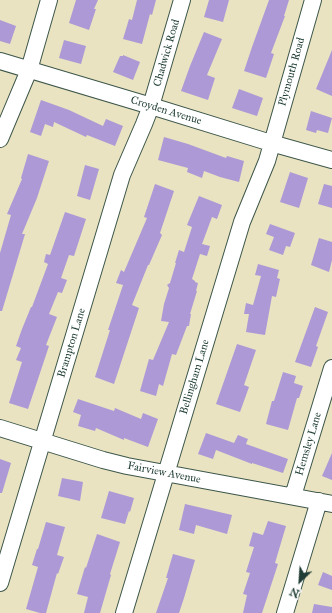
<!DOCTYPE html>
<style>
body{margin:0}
#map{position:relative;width:332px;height:613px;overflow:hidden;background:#e9e3c2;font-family:"IM FELL Great Primer",serif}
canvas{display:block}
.north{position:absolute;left:280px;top:561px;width:40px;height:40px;-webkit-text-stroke:3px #fff;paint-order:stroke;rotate:205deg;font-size:11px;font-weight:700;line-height:16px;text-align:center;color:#1f3d34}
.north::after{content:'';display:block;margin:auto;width:14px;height:18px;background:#1f3d34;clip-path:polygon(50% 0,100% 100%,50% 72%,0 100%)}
</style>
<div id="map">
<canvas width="332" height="613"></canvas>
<div class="north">N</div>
</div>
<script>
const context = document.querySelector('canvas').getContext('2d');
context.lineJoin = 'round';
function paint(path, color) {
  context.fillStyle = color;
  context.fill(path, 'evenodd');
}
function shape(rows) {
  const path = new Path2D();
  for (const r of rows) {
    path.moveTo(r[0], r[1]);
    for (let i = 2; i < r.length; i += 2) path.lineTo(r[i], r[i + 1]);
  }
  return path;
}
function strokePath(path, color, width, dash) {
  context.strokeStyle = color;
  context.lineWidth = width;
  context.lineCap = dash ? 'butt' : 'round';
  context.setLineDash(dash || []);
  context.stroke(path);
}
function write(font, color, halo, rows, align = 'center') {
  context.font = font + ' "IM FELL Great Primer",serif';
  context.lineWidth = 4;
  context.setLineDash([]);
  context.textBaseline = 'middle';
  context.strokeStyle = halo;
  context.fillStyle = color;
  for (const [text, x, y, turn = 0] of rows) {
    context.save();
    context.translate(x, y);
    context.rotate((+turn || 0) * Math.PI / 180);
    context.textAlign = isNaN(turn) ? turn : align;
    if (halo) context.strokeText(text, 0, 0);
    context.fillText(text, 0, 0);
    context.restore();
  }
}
const building = shape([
 [76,0,98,0,94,9,96,9,89,30,69,23],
 [137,0,156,0,152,15,150,14,142,44,123,39,129,19,132,20],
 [209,0,229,0,223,22,204,17],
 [269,0,289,0,284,16,285,16,271,53,274,54,266,78,244,71,252,47],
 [0,20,16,26,10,44,0,41],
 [204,32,222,39,207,75,215,78,208,100,181,91,190,66],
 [64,40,86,46,81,64,59,58],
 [332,50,332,96,316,89],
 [123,55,140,62,133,80,113,72,120,56,123,56],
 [239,89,263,98,257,116,232,108],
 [41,100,69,110,103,126,106,119,123,126,115,146,87,135,86,137,54,122,53,127,45,124,41,136,30,132],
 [311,111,332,118,328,133,317,130,316,133,306,130],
 [164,137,188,144,226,158,227,156,244,161,239,182,220,177,204,171,202,178,187,172,188,168,158,160],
 [28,154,49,161,37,198,22,234,25,234,11,281,2,311,0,311,0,253,11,215,7,214,22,179,21,178],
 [85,165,99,169,90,200,77,196],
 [290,172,308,178,299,208,280,202],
 [155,184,174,191,160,233,162,235,149,265,148,265,132,305,139,308,114,384,95,377,110,330,108,330,123,285,116,283,121,270,124,272,147,218,144,217],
 [324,184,332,186,332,208,318,204],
 [199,196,222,205,217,219,212,217,202,244,210,246,207,256,200,254,192,279,195,281,195,282,198,283,196,291,197,291,190,314,191,314,189,326,187,326,176,355,172,354,163,386,159,384,156,396,140,391,149,359,153,360,169,322,161,321,164,304,169,288,167,285,170,283,176,263,175,263,179,250,184,252,192,227,187,225],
 [65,212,86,219,74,256,69,255,61,278,67,280,62,293,58,292,49,314,57,317,46,345,49,346,28,409,9,403,22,362,16,360,21,348,16,346,22,329,31,307,32,307,48,264,44,262,46,254,50,255],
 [270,224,295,233,290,247,286,246,283,255,269,250,274,237,266,234],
 [319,238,332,242,332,260,329,272,311,265],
 [258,264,279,270,277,278,280,279,276,297,272,296,265,335,246,332,249,314,244,314,246,303,253,305,261,276,255,275],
 [315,307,328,312,316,346,318,347,311,367,295,362],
 [237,344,256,350,244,385,249,387,240,412,216,404],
 [283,372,296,376,294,383,303,386,299,398,297,398,288,430,266,424,272,401,274,401],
 [78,399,114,411,115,408,141,419,143,413,158,419,148,447,124,438,124,440,96,428,95,431,78,426,81,415,73,412],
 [206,433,234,443,238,435,248,439,246,444,288,459,283,473,252,463,252,464,216,450,213,459,198,454],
 [332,453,332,480,322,476],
 [0,459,11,463,2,493,0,493],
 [62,478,83,482,80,501,58,496],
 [109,491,134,498,130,512,129,511,125,524,101,518],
 [185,504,232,515,227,534,196,525,194,534,179,530],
 [268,521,286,526,275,563,278,564,262,613,243,613,247,595,243,594,250,573,246,572,254,547,249,546,253,532,263,535],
 [46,522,65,527,57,555,64,557,58,574,57,573,46,613,40,613,26,609,38,567,32,565,37,549,38,549],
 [97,534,120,542,110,574,111,575,100,613,84,613,88,597,77,594,85,567,86,568],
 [173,554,195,560,184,598,179,613,156,613,168,578,166,578],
 [323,572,332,576,332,590,318,585],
 [314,604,332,607,332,613,312,613]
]);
const minor = shape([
 [0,61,151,106,271,143,332,160],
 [0,139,29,70,49,0],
 [0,428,103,460,127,466,332,504],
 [293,496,332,368],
 [0,583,122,175,144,124,151,106,182,0],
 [124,613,242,222,267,161,313,0],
 [285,613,319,501]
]);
const streetNames = [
 ["Chadwick Road",167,53,-74],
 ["Plymouth Road",292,72,-74],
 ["Croyden Avenue",166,111,17],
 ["Brampton Lane",72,343,-73],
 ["Bellingham Lane",195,377,-73],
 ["Hemsley Lane",309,444,-73],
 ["Fairview Avenue",164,473,11]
];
paint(building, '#ad99d5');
strokePath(minor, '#3d5649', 18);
strokePath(minor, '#fff', 16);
write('11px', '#1f3d34', '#fff', streetNames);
</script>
